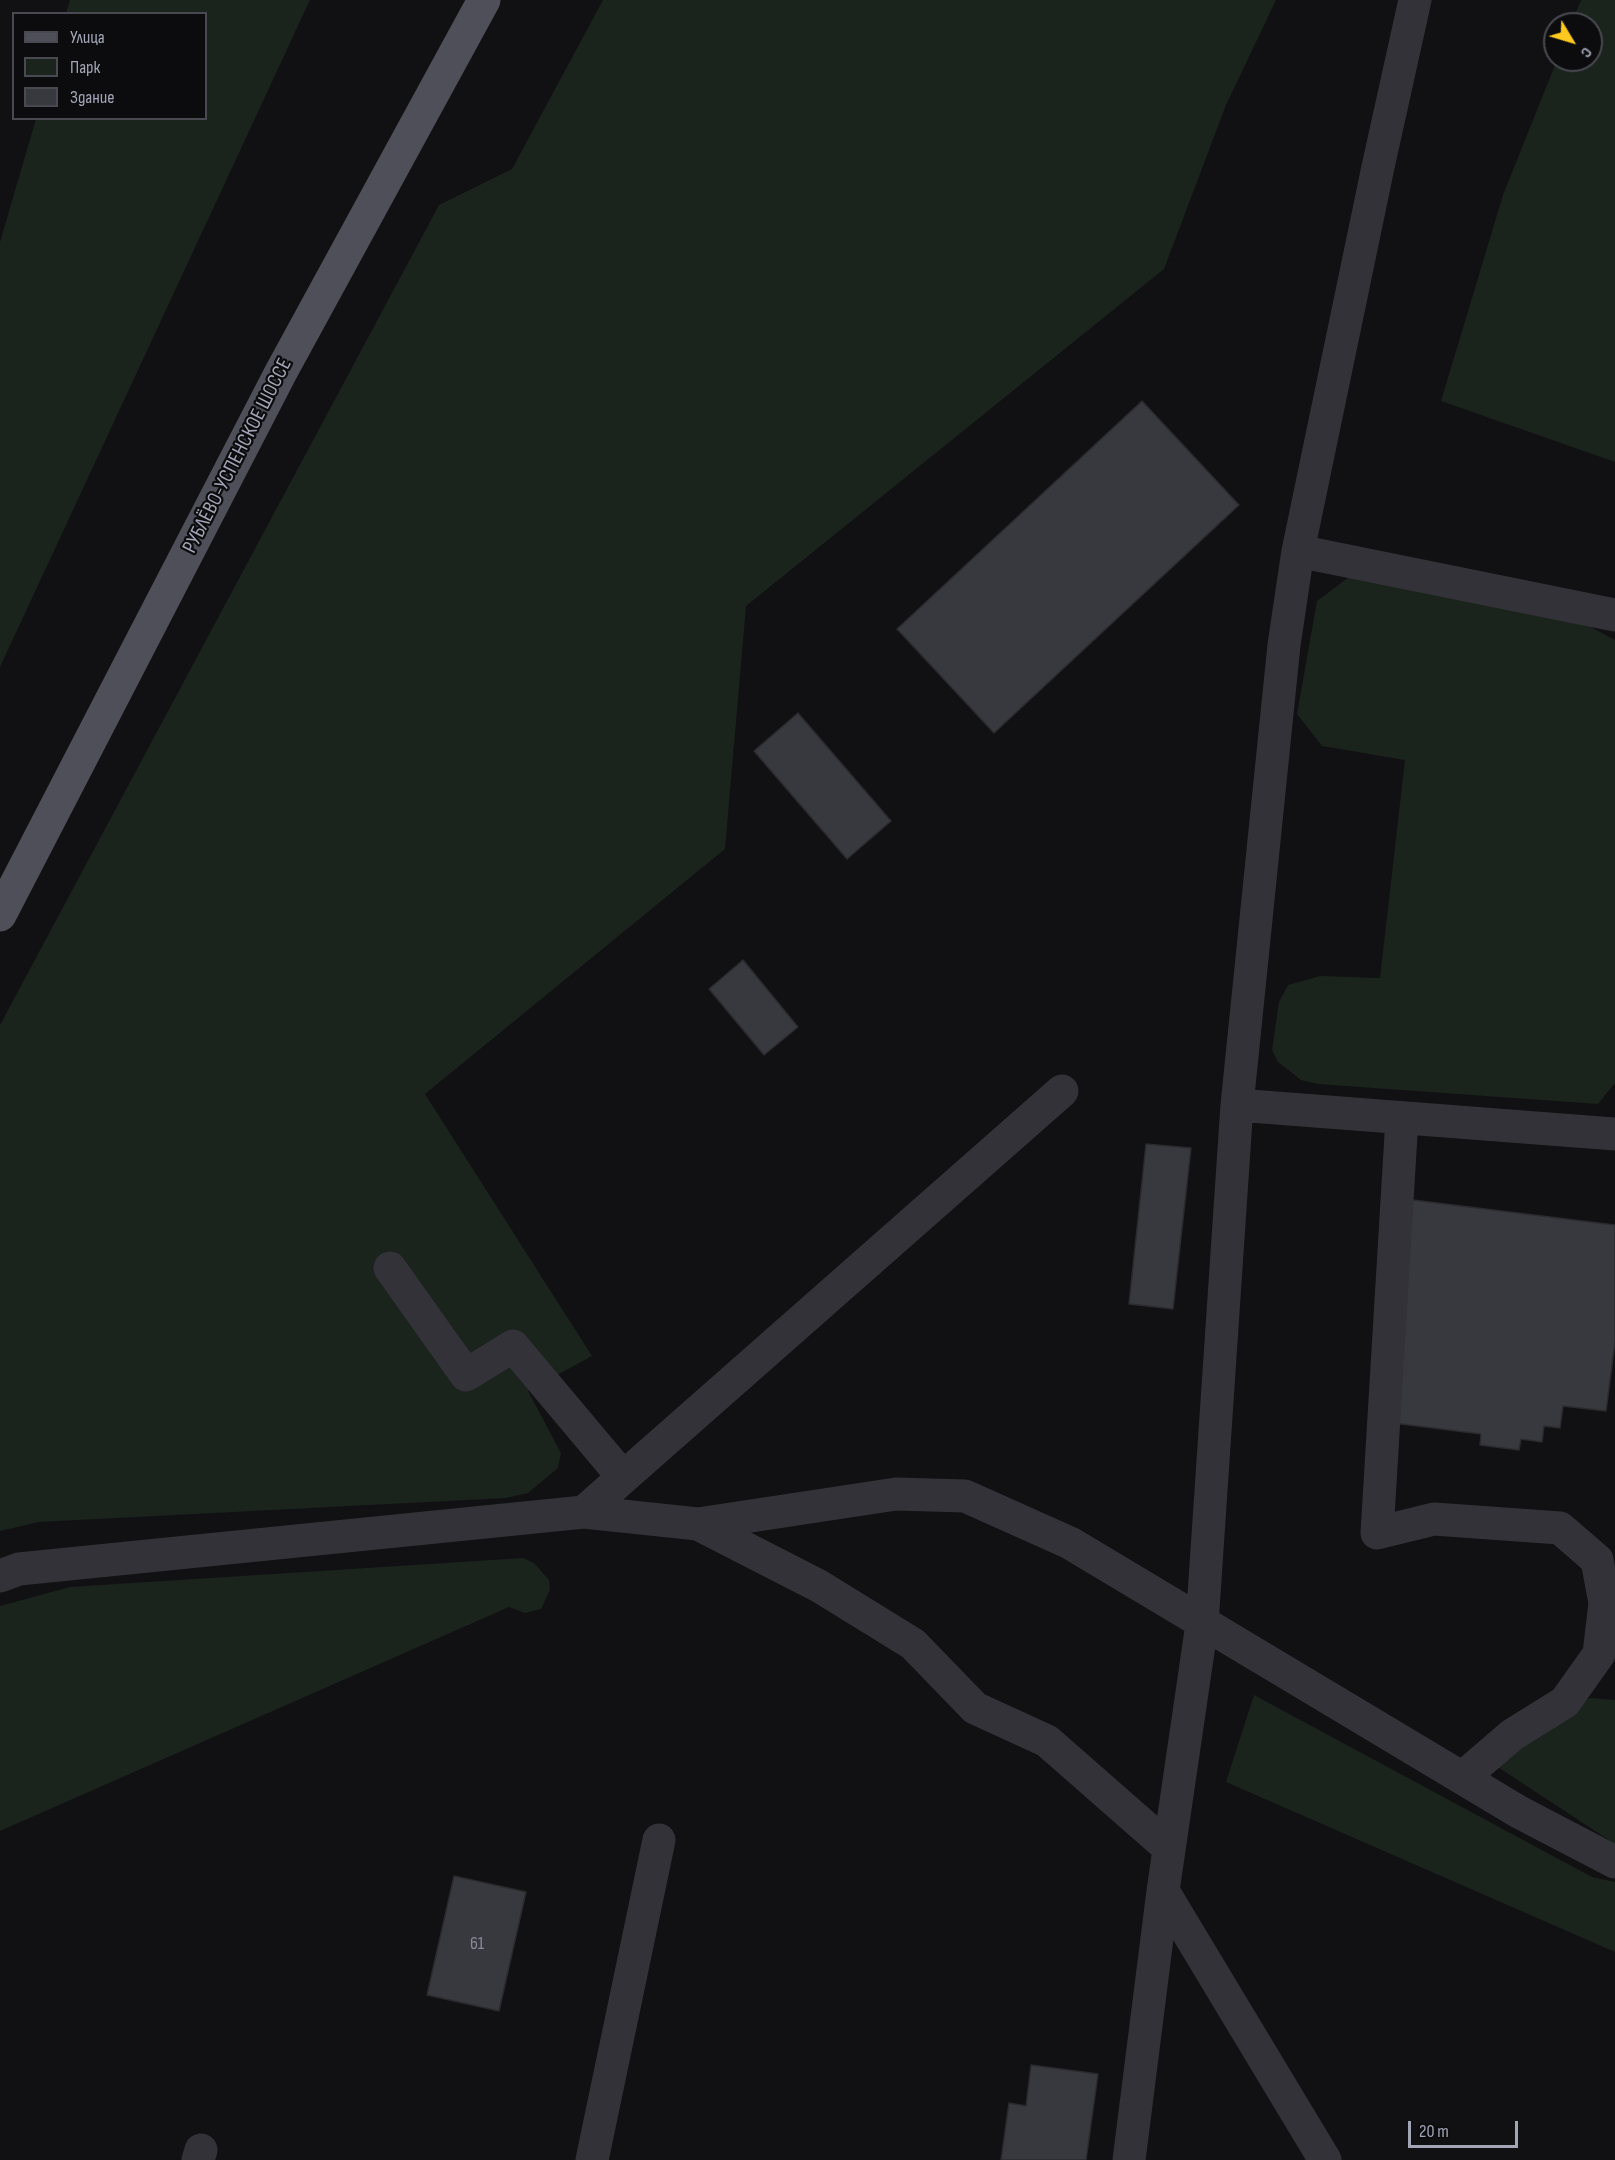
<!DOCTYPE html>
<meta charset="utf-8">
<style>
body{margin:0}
#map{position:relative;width:1615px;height:2160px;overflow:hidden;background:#111113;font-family:"Sofia Sans Condensed",sans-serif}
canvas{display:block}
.legend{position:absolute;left:12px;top:12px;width:195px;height:108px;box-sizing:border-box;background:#0c0c0e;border:2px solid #484951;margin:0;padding:8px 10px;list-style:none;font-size:18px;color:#a1a5b5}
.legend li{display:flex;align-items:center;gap:12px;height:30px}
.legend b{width:30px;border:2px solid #484951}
.north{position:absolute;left:1543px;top:12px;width:60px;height:60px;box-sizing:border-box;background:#0c0c0e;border:2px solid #484951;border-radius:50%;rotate:128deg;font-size:16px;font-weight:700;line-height:24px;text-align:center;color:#a1a5b5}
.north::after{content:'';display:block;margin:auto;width:21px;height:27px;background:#ffca1d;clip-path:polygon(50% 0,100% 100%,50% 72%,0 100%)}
.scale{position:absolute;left:1408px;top:2121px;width:110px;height:27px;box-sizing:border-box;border:3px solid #a1a5b5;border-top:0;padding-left:8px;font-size:18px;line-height:21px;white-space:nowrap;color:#a1a5b5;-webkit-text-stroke:4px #0c0c0e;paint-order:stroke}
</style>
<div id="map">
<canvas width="1615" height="2160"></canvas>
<ul class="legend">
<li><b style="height:8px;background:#4e4f58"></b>Улица</li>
<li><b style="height:16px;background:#1b231d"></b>Парк</li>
<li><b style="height:16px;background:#38393e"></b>Здание</li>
</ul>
<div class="north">С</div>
<div class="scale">20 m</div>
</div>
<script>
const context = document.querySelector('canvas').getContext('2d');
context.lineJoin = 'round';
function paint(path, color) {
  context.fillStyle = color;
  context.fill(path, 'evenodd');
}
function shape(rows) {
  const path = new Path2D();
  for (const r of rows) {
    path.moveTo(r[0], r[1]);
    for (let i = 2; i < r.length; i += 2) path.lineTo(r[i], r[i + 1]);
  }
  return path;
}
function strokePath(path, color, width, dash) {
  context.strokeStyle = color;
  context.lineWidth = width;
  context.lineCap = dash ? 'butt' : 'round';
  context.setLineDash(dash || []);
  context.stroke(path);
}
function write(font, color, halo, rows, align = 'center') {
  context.font = font + ' "Sofia Sans Condensed",sans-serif';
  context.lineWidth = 4.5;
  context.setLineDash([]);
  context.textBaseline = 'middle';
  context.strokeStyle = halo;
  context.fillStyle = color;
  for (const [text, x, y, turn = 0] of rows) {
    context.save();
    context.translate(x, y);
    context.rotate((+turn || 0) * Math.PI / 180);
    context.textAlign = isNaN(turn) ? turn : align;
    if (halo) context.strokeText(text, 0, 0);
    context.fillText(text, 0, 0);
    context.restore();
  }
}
const green = shape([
 [70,0,310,0,0,667,0,242,36,119,206,118,206,14,66,13],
 [603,0,1276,0,1226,105,1164,269,746,606,725,849,425,1094,592,1356,528,1391,561,1453,558,1468,528,1493,506,1498,39,1522,0,1531,0,1025,439,205,512,169],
 [1581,0,1615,0,1615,462,1441,401,1503,195,1557,60,1591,60,1591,24,1571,24],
 [1349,577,1572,617,1615,640,1615,1083,1598,1104,1318,1084,1301,1080,1278,1062,1272,1050,1279,1002,1288,985,1320,976,1380,978,1405,760,1322,746,1297,714,1317,601],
 [523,1558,534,1563,549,1580,550,1590,541,1609,525,1613,509,1607,0,1831,0,1606,70,1587],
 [1254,1695,1592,1877,1615,1882,1615,1952,1226,1782],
 [1590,1698,1615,1700,1615,1844,1481,1756]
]);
const building = shape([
 [1142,401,1239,505,994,733,897,629,1142,401],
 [798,713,891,821,847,859,754,751,798,713],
 [743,960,798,1027,764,1055,709,989,743,960],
 [1146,1144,1191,1148,1173,1309,1129,1304,1146,1144],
 [1413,1200,1615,1225,1615,1342,1606,1411,1563,1406,1560,1428,1544,1426,1542,1442,1521,1439,1519,1450,1480,1445,1481,1434,1385,1422,1413,1200],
 [454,1876,526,1892,499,2011,427,1995,454,1876],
 [1031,2065,1098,2074,1086,2160,1001,2160,1009,2103,1026,2106,1031,2065]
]);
const minor = shape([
 [1298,551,1615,615],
 [1237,1105,1615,1134],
 [1402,1118,1377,1533,1434,1519,1560,1528,1597,1560,1605,1603,1599,1654,1565,1702,1512,1735,1462,1778],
 [390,1268,466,1375,513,1346,623,1477],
 [584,1512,1062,1091],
 [698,1524,819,1586,913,1644,975,1708,1047,1741,1169,1848],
 [0,1576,19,1569,584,1512,698,1524,896,1494,965,1496,1070,1543,1519,1812,1615,1862],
 [1163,1891,1325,2160],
 [198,2160,201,2150],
 [592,2160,659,1840],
 [1129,2160,1163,1891,1202,1624,1237,1105,1284,645,1298,551,1378,167,1415,0]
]);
const major = shape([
 [0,915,281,372,484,0]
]);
const numberNames = [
 ["61",477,1944]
];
const streetNames = [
 ["РУБЛЁВО-УСПЕНСКОЕ ШОССЕ",238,456,-63]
];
paint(green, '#1b231d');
paint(building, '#38393e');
strokePath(building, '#2b2b2f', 1.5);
strokePath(minor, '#323238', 33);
strokePath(major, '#4e4f58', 33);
write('18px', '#878a97', null, numberNames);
write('21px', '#a1a5b5', '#0c0c0e', streetNames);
</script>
